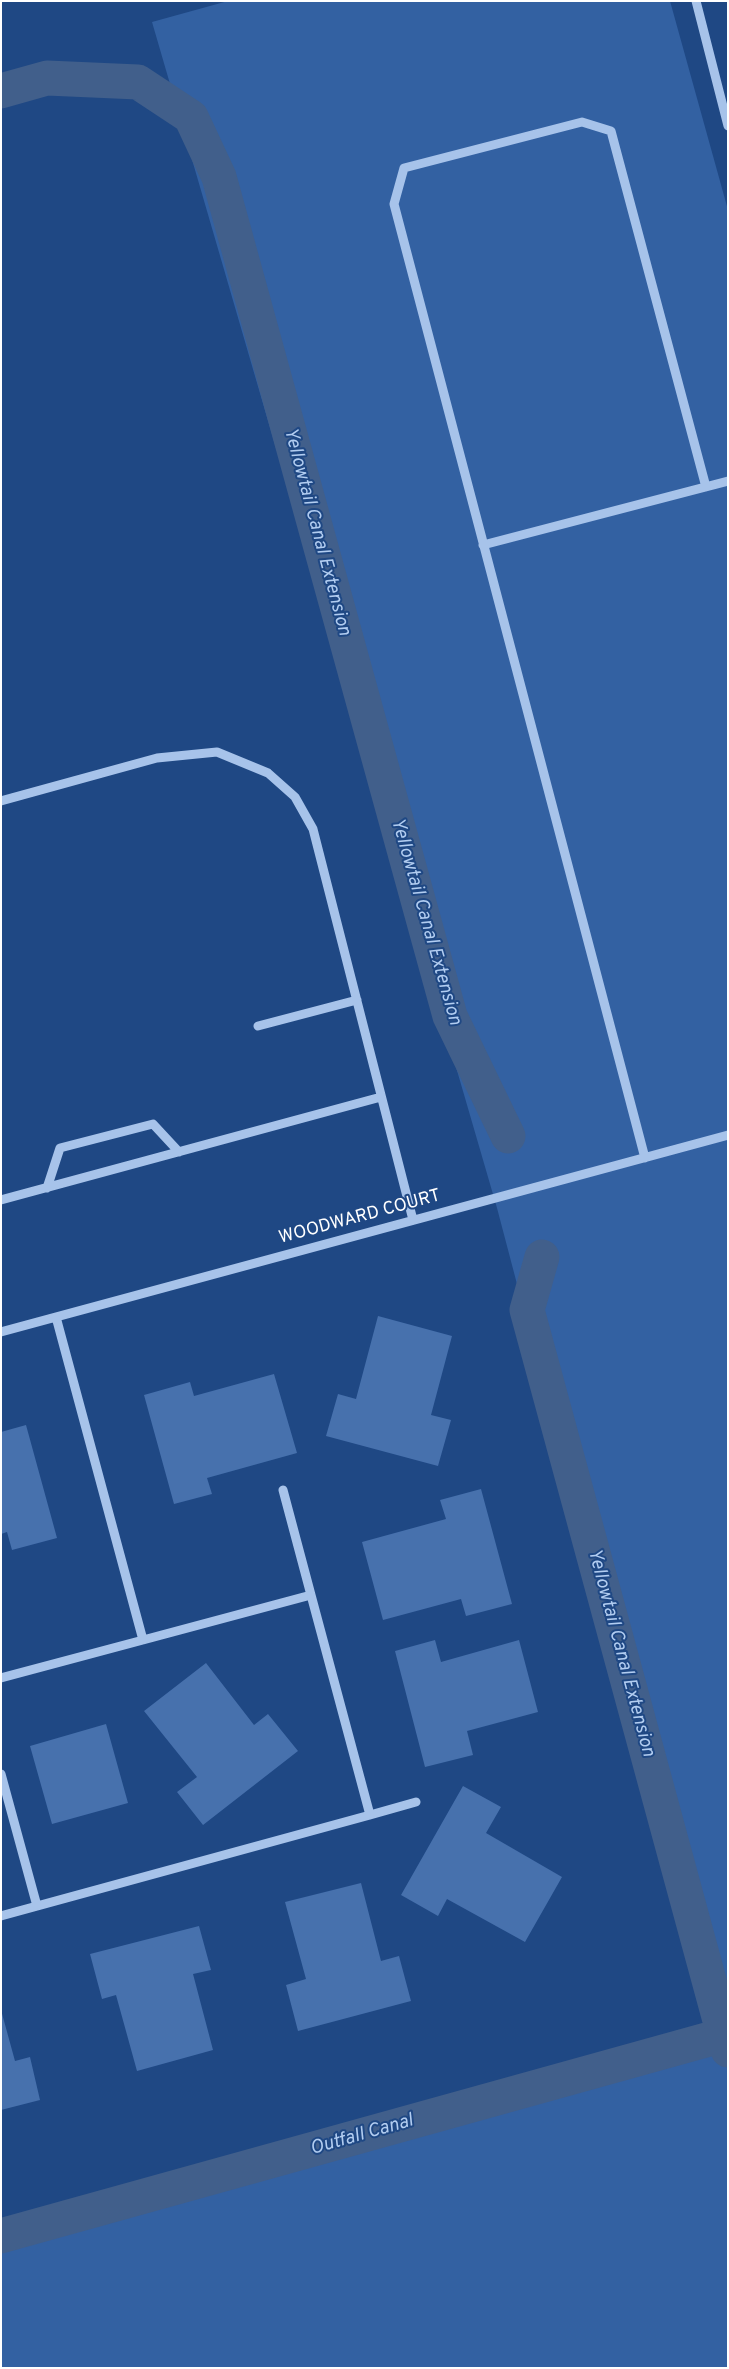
<!DOCTYPE html>
<style>
body{margin:0}
#map{position:relative;width:729px;height:2369px;overflow:hidden;background:#1f4884;font-family:Overpass,sans-serif}
canvas{display:block}
.frame{position:absolute;inset:0;border:2px solid #fff;pointer-events:none}
</style>
<div id="map">
<canvas width="729" height="2369"></canvas>
<div class="frame"></div>
</div>
<script>
const context = document.querySelector('canvas').getContext('2d');
context.lineJoin = 'round';
function paint(path, color) {
  context.fillStyle = color;
  context.fill(path, 'evenodd');
}
function shape(rows) {
  const path = new Path2D();
  for (const r of rows) {
    path.moveTo(r[0], r[1]);
    for (let i = 2; i < r.length; i += 2) path.lineTo(r[i], r[i + 1]);
  }
  return path;
}
function strokePath(path, color, width, dash) {
  context.strokeStyle = color;
  context.lineWidth = width;
  context.lineCap = dash ? 'butt' : 'round';
  context.setLineDash(dash || []);
  context.stroke(path);
}
function write(font, color, halo, rows, align = 'center') {
  context.font = font + ' Overpass,sans-serif';
  context.lineWidth = 4;
  context.setLineDash([]);
  context.textBaseline = 'middle';
  context.strokeStyle = halo;
  context.fillStyle = color;
  for (const [text, x, y, turn = 0] of rows) {
    context.save();
    context.translate(x, y);
    context.rotate((+turn || 0) * Math.PI / 180);
    context.textAlign = isNaN(turn) ? turn : align;
    if (halo) context.strokeText(text, 0, 0);
    context.fillText(text, 0, 0);
    context.restore();
  }
}
const green = shape([
 [228,1,670,1,728,210,728,2368,1,2368,1,2249,719,2052,497,1208,152,22]
]);
const canal = shape([
 [1,91,47,78,138,82,191,117,219,177,450,1016,508,1136],
 [542,1257,527,1310,728,2050],
 [1,2236,724,2035]
]);
const building = shape([
 [378,1316,452,1336,431,1415,451,1420,438,1466,326,1436,338,1394,356,1399],
 [274,1374,297,1453,207,1478,212,1494,174,1504,144,1395,190,1382,194,1396],
 [26,1425,57,1538,12,1550,7,1532,1,1534,1,1432],
 [481,1489,512,1604,466,1616,461,1599,383,1620,362,1542,446,1519,440,1500],
 [435,1640,441,1662,519,1640,538,1712,467,1731,473,1755,425,1767,395,1651],
 [206,1663,254,1725,268,1714,298,1751,203,1825,177,1792,197,1777,144,1711],
 [106,1724,128,1803,52,1824,30,1746],
 [463,1786,501,1807,486,1833,562,1877,525,1942,447,1899,438,1916,401,1895],
 [361,1883,381,1961,399,1956,411,2001,298,2031,286,1985,306,1979,285,1902],
 [199,1926,211,1970,193,1974,213,2050,137,2071,116,1995,102,1999,90,1954],
 [1,2010,15,2061,30,2057,40,2100,1,2110]
]);
const minor = shape([
 [696,1,728,126],
 [483,545,728,481],
 [1,801,157,758,217,752,268,773,295,797,313,829,413,1220],
 [258,1026,357,1000],
 [645,1158,394,204,404,168,582,122,611,131,706,487],
 [47,1188,60,1148,153,1124,179,1152],
 [1,1200,381,1097],
 [1,1332,728,1135],
 [283,1490,311,1595],
 [1,1678,143,1640],
 [1,1774,37,1906],
 [370,1815,416,1802],
 [1,1916,370,1815,311,1595,143,1640,56,1317]
]);
const streetNames = [
 ["WOODWARD COURT",360,1218,-15]
];
const waterNames = [
 ["Yellowtail Canal Extension",316,532,75],
 ["Yellowtail Canal Extension",425,922,74],
 ["Yellowtail Canal Extension",620,1653,75],
 ["Outfall Canal",362,2136,-16]
];
paint(green, '#3361a2');
strokePath(canal, '#415f8b', 35);
paint(building, '#4771ad');
strokePath(minor, '#a7c3ea', 9);
write('18px', '#fff', '#1f4884', streetNames);
write('italic 19px', '#b2cdf1', '#1f4884', waterNames);
</script>
